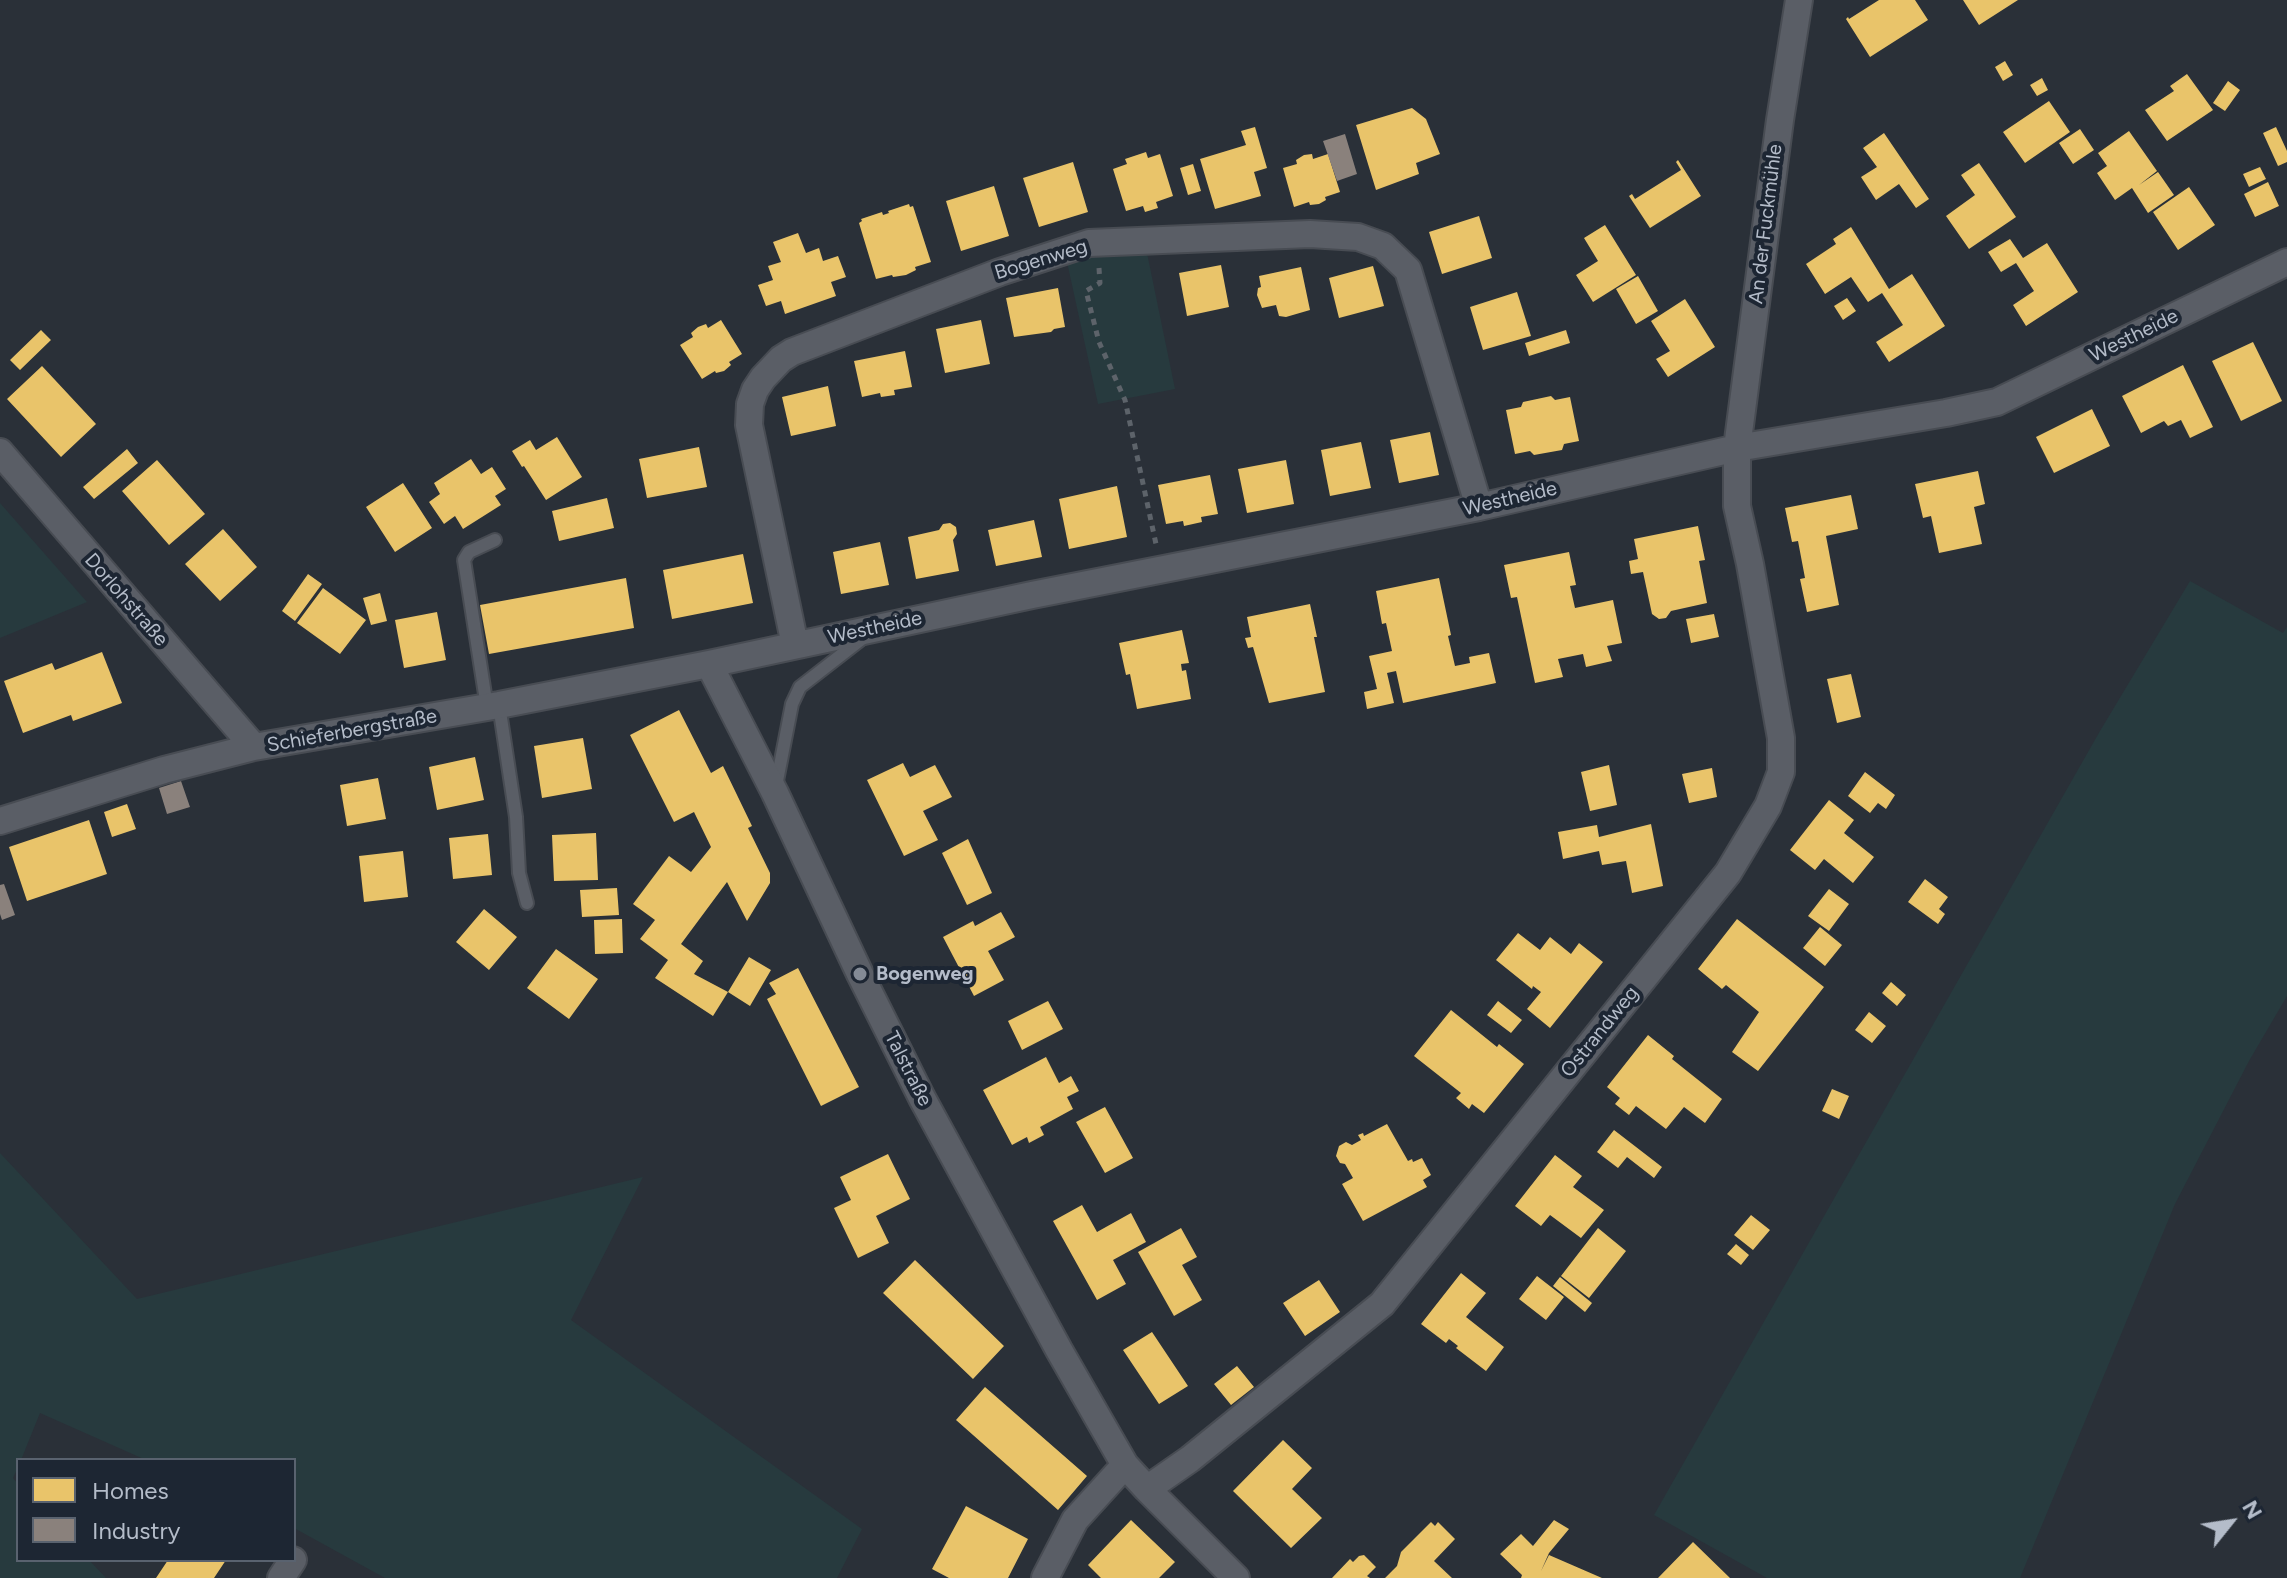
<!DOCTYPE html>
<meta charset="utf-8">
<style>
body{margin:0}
#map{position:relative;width:2287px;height:1578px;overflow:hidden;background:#2a3038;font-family:Figtree,sans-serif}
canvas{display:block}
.legend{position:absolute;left:16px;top:1458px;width:280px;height:104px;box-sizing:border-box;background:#1d2633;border:2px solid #59626f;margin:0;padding:10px 14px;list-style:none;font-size:24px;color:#b4bcc9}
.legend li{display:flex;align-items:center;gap:16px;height:40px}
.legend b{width:40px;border:2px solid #59626f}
.north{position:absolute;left:2191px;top:1482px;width:80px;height:80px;-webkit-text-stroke:6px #1d2633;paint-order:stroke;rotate:60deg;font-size:22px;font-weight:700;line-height:32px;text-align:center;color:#b4bcc9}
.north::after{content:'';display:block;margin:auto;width:28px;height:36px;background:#b4bcc9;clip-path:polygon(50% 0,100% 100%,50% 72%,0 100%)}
</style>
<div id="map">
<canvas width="2287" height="1578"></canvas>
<ul class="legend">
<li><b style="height:22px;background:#e9c46a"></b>Homes</li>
<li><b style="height:22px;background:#8a817c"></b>Industry</li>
</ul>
<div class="north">N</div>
</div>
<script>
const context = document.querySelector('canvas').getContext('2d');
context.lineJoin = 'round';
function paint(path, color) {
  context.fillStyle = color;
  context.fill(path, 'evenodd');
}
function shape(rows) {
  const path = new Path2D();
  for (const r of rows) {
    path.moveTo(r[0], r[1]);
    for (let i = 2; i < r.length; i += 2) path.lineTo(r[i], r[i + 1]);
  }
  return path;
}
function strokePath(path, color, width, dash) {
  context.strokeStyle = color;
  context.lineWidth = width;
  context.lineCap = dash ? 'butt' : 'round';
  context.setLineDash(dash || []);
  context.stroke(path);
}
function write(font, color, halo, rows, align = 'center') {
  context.font = font + ' Figtree,sans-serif';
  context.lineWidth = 8;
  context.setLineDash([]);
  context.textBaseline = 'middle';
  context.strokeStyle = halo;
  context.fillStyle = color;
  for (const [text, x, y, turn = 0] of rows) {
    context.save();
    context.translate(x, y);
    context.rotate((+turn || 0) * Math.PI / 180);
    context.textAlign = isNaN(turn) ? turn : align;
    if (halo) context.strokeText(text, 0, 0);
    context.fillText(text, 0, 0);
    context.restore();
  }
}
const green = shape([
 [1147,253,1175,389,1098,404,1067,262,1084,254],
 [0,503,87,602,0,638],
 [2190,581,2283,633,2287,627,2287,996,2249,1061,2175,1204,2020,1578,1767,1578,1654,1515,2100,731],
 [0,1153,137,1299,643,1177,571,1320,862,1529,837,1578,385,1578,294,1528,294,1460,146,1460,40,1413,21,1460,18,1460,18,1467,13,1478,18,1484,18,1560,89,1560,106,1578,0,1578]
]);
const homes = shape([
 [1879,0,1915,0,1928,20,1870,57,1846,19,1848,17,1849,19],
 [1963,0,2018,0,1979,25],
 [2005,61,2013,75,2003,81,1995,67],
 [2187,74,2213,110,2167,141,2145,110,2174,91,2170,86],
 [2042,78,2048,90,2037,96,2030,85],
 [2228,81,2240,90,2225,111,2213,103],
 [2049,101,2070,132,2025,163,2003,132],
 [1412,108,1426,119,1440,154,1416,163,1419,174,1376,190,1356,125],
 [1255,127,1267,168,1254,172,1261,196,1215,209,1200,159,1246,145,1241,131],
 [2276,127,2287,151,2287,162,2278,166,2263,133],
 [2080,129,2094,150,2073,164,2059,143],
 [2129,131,2157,171,2139,185,2158,172,2174,195,2148,213,2132,188,2115,200,2097,173,2107,166,2098,153],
 [1884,133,1929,199,1916,208,1899,184,1876,200,1861,177,1877,167,1863,148],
 [1146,152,1148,158,1160,154,1173,196,1156,202,1158,208,1145,212,1143,206,1126,211,1113,169,1127,164,1125,159],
 [1312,154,1313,159,1328,154,1340,192,1325,197,1326,200,1319,204,1310,205,1309,202,1294,207,1283,168,1297,164,1296,160,1304,155],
 [1678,160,1701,196,1650,228,1629,196,1632,194,1635,199,1681,170,1676,162],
 [1073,162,1088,212,1039,227,1023,178],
 [1979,163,2016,217,1969,249,1946,216,1975,195,1961,175],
 [1193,164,1201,191,1188,195,1180,168],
 [2260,167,2266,179,2249,187,2243,174],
 [2268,182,2279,206,2255,217,2244,194],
 [994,186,1009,236,961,251,946,201],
 [2189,187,2215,225,2178,250,2153,212],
 [909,204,910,207,913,206,931,262,915,267,916,270,906,275,893,277,892,275,876,279,859,223,862,221,861,219,882,212,883,215,889,213,888,211],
 [1479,216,1492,258,1442,274,1429,232],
 [1605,225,1636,275,1593,302,1576,275,1598,261,1584,238],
 [1851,227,1889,289,1912,274,1945,326,1889,362,1876,342,1903,325,1882,293,1868,302,1851,277,1825,294,1806,264,1836,244,1833,239],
 [798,233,806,253,819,248,823,261,838,256,846,277,831,282,836,296,785,314,781,301,766,306,758,285,773,280,768,266,781,262,773,242],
 [2010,239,2023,258,2047,243,2078,292,2026,326,2013,305,2034,291,2016,263,2001,272,1988,252],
 [1221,265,1229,307,1187,316,1179,273],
 [1373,266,1384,306,1339,318,1329,278],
 [1301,267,1310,310,1286,317,1279,316,1276,305,1262,308,1257,295,1258,288,1261,287,1259,276],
 [1638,276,1658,311,1636,324,1616,289],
 [1058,288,1065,327,1054,329,1051,332,1014,337,1006,298],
 [1517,292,1531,336,1483,350,1470,307],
 [1847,298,1856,311,1843,320,1834,306],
 [1685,299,1715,347,1668,377,1656,359,1670,351,1651,321],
 [721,320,742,354,729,362,731,365,724,371,716,373,715,371,702,379,680,345,693,337,691,333,698,327,706,324,708,328],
 [981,320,990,364,945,373,936,329],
 [41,330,51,340,20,370,10,360],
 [1566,330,1570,343,1529,356,1525,343],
 [2253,342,2282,401,2241,421,2212,361],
 [905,351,912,387,894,390,895,395,881,397,880,393,862,397,854,361],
 [2183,365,2213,427,2190,438,2181,420,2168,426,2164,421,2141,433,2122,396],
 [42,366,96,424,61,457,7,399],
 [828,386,836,426,791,436,782,397],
 [1551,396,1555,400,1570,397,1579,441,1564,444,1562,450,1534,455,1530,451,1515,454,1506,410,1521,407,1523,402],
 [2092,409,2110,446,2054,473,2036,437],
 [1430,432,1439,475,1399,483,1390,440],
 [557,437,582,477,546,500,524,466,522,467,512,451,530,440,536,450],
 [1361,442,1371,488,1330,496,1321,450],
 [699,447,707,487,647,498,639,459],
 [127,449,138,463,94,499,83,487],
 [471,459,481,474,492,467,506,489,495,496,501,505,463,529,455,516,444,524,429,502,440,494,434,483],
 [157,460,205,514,169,545,122,491],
 [1286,460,1294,504,1247,513,1238,469],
 [1978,471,1985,504,1974,507,1982,544,1939,553,1931,516,1923,518,1915,484],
 [1210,475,1218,514,1201,517,1202,522,1184,526,1183,521,1166,524,1158,485],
 [403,483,432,528,395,552,366,507],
 [1117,486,1127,537,1069,549,1059,499],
 [1851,495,1858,529,1826,536,1839,605,1807,612,1800,579,1805,578,1798,541,1792,542,1785,508],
 [607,498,614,528,559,541,552,511],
 [1034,520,1042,557,996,566,988,530],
 [950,523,956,527,957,534,953,540,959,571,916,579,908,537,939,530,943,524],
 [1698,526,1705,560,1699,561,1707,603,1671,611,1666,618,1659,619,1652,614,1643,572,1631,574,1629,561,1638,559,1634,539],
 [223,529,257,567,220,601,185,564],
 [880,542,889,585,841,594,833,552],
 [1569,552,1576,585,1570,586,1575,608,1613,600,1622,643,1607,646,1612,661,1586,667,1583,654,1558,659,1563,677,1535,683,1517,597,1511,598,1504,565],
 [743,554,753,603,672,619,663,570],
 [308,574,322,584,295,621,282,611],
 [626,578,634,628,489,654,480,605],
 [1439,578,1451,635,1448,636,1455,666,1470,663,1469,657,1489,653,1496,683,1403,703,1396,671,1387,673,1394,703,1367,709,1364,692,1377,689,1369,656,1392,651,1386,623,1382,624,1376,591],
 [323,588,366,620,340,654,297,623],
 [380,593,387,621,371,625,363,598],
 [1310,604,1317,637,1314,637,1325,692,1269,703,1253,647,1248,648,1245,638,1251,637,1247,617],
 [437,612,446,660,404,668,395,620],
 [1714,614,1719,637,1691,643,1686,619],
 [1182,630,1189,663,1181,664,1182,671,1186,670,1191,699,1137,709,1130,674,1126,675,1119,643],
 [102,652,122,703,73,721,71,715,23,733,4,681,52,663,55,670],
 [1851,674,1861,717,1837,723,1827,679],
 [679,710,711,773,723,766,752,826,748,828,770,873,770,883,747,921,727,882,681,944,703,961,694,974,728,992,713,1016,655,978,668,960,640,939,655,920,633,904,669,856,691,872,711,847,694,812,674,822,630,735],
 [583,738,592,789,542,798,534,746],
 [475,757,484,800,437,810,429,767],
 [903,763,910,777,935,765,952,797,923,811,938,840,904,856,867,780],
 [1609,765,1617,805,1590,811,1581,772],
 [1712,768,1717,797,1689,803,1682,774],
 [1865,772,1895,795,1886,809,1878,803,1870,813,1848,796],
 [378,778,386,819,347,826,340,785],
 [1829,800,1854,820,1844,833,1874,857,1853,883,1824,859,1815,870,1790,850],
 [127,804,136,829,112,837,104,812],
 [89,820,107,874,27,901,9,847],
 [1651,824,1663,886,1632,893,1626,861,1602,865,1599,851,1563,859,1558,832,1597,825,1599,837],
 [596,833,598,880,554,881,552,835],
 [488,834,492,875,453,879,449,838],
 [968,839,992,893,967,905,942,853],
 [403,851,408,897,364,902,359,856],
 [1925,879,1948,897,1939,909,1945,914,1938,924,1908,902],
 [617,888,619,915,582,917,580,890],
 [1829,889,1849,904,1829,931,1808,916],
 [484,909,517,937,489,970,456,942],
 [1001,912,1015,937,988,951,1004,980,974,996,943,937,973,921,975,926],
 [622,919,623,953,595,954,594,920],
 [1737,919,1824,987,1758,1071,1732,1052,1759,1012,1726,985,1722,989,1698,969],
 [1820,927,1842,945,1825,966,1803,948],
 [1518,933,1540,950,1550,937,1571,954,1579,943,1603,962,1550,1028,1527,1009,1541,992,1533,986,1532,989,1496,960],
 [556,949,598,979,569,1019,527,988],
 [749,957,771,970,750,1006,728,992],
 [798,968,859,1087,821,1106,767,999,776,994,769,983],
 [1891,982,1906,995,1897,1006,1882,993],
 [1048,1001,1063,1029,1022,1050,1008,1021],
 [1498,1001,1522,1020,1511,1033,1487,1015],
 [1451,1010,1497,1047,1499,1044,1524,1064,1484,1113,1472,1104,1469,1109,1456,1098,1461,1093,1414,1056],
 [1869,1012,1886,1026,1872,1043,1855,1030],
 [1648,1035,1674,1056,1672,1059,1722,1099,1705,1123,1684,1107,1666,1129,1636,1106,1629,1115,1615,1104,1620,1098,1607,1087],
 [1046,1057,1059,1083,1071,1076,1079,1091,1067,1097,1073,1109,1040,1127,1044,1135,1029,1143,1027,1137,1012,1145,983,1090],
 [1832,1089,1849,1096,1839,1119,1822,1111],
 [1105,1107,1133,1158,1105,1173,1076,1122],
 [1387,1124,1408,1161,1412,1159,1413,1162,1422,1158,1431,1175,1423,1180,1427,1187,1363,1221,1342,1184,1353,1178,1345,1164,1340,1163,1336,1156,1339,1146,1346,1142,1352,1145,1361,1140,1358,1135,1363,1133,1364,1136],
 [1614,1130,1662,1167,1654,1178,1627,1157,1618,1168,1597,1152],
 [888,1154,910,1199,876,1216,889,1243,858,1258,834,1208,851,1200,840,1177],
 [1555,1155,1582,1176,1573,1187,1604,1210,1581,1238,1550,1215,1541,1226,1515,1206],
 [1082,1205,1097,1232,1131,1213,1146,1242,1113,1260,1126,1284,1097,1300,1053,1221],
 [1751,1215,1770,1230,1753,1250,1734,1235],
 [1181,1228,1197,1257,1182,1265,1202,1300,1174,1316,1138,1252],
 [1598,1228,1626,1251,1589,1298,1561,1276],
 [1736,1244,1749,1255,1741,1265,1727,1254],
 [915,1260,1004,1346,973,1379,883,1293],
 [1461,1273,1486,1293,1466,1317,1504,1347,1486,1371,1456,1348,1458,1346,1449,1339,1446,1343,1421,1324],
 [1537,1276,1564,1297,1546,1320,1519,1299],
 [1560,1277,1592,1303,1585,1312,1553,1286],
 [1319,1280,1340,1312,1305,1336,1283,1303],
 [1152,1332,1188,1386,1159,1404,1123,1350],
 [1237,1366,1254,1387,1231,1405,1214,1384],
 [985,1387,1087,1476,1058,1510,956,1420],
 [1283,1440,1312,1468,1292,1489,1322,1518,1291,1548,1233,1491],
 [966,1506,1028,1539,1008,1578,949,1578,932,1569],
 [1131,1520,1175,1562,1159,1578,1101,1578,1088,1565],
 [1554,1520,1569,1529,1549,1553,1541,1571,1549,1555,1602,1578,1521,1578,1522,1575,1500,1554,1521,1534,1533,1546],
 [1431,1522,1435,1526,1438,1522,1455,1539,1434,1561,1452,1578,1385,1578,1397,1566,1401,1552],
 [1693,1542,1730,1578,1658,1578],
 [1364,1555,1376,1567,1367,1576,1370,1578,1332,1578,1350,1559,1353,1562,1359,1556],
 [168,1560,226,1560,214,1578,156,1578]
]);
const industry = shape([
 [1345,134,1357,174,1337,181,1323,141],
 [181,781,190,807,167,814,159,788],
 [4,884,15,915,2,920,0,914,0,885]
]);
const path = shape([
 [1099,268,1100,283,1086,291,1099,342,1125,400,1156,544]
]);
const service = shape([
 [499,705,516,817,519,873,527,903],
 [487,707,464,560,469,552,495,540],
 [776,786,792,704,800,687,863,638]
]);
const minor = shape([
 [0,452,254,747],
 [795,645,749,425,750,404,755,390,763,378,781,359,792,352,1000,272,1089,243,1310,234,1358,237,1383,246,1408,270,1479,507],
 [709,664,775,793,860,974,922,1098,1059,1350,1125,1465,1147,1489,1236,1578],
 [0,821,164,770,254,747,499,705,709,664,1032,595,1479,507,1737,448,1946,413,1997,402,2287,262],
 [1147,1489,1190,1459,1382,1304,1728,873,1768,806,1781,772,1781,738,1750,564,1737,506,1737,448,1780,120,1799,0],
 [281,1578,293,1560],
 [1045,1578,1075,1520,1125,1465]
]);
const markers = [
 [860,974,8,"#848b96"]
];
const streetNames = [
 ["An der Fuckmühle",1766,224,-83],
 ["Bogenweg",1041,260,-17],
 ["Westheide",2134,336,-26],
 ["Westheide",1510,499,-13],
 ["Dorlohstraße",126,600,49],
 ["Westheide",875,628,-12],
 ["Schieferbergstraße",352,731,-10],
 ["Ostrandweg",1600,1032,-51],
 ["Talstraße",908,1069,63]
];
const poiNames = [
 ["Bogenweg",876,974]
];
paint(green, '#273a3e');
paint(homes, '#e9c46a');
paint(industry, '#8a817c');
strokePath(service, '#484c53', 16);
strokePath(minor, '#484c53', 30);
strokePath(path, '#5d636a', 5, [6, 6]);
strokePath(service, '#5a5e66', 12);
strokePath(minor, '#5a5e66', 26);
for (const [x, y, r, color] of markers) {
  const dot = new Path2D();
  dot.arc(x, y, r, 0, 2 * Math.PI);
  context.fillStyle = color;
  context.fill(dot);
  strokePath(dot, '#1d2633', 3);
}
write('20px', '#b4bcc9', '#1d2633', streetNames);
write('bold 20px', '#b4bcc9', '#1d2633', poiNames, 'left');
</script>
